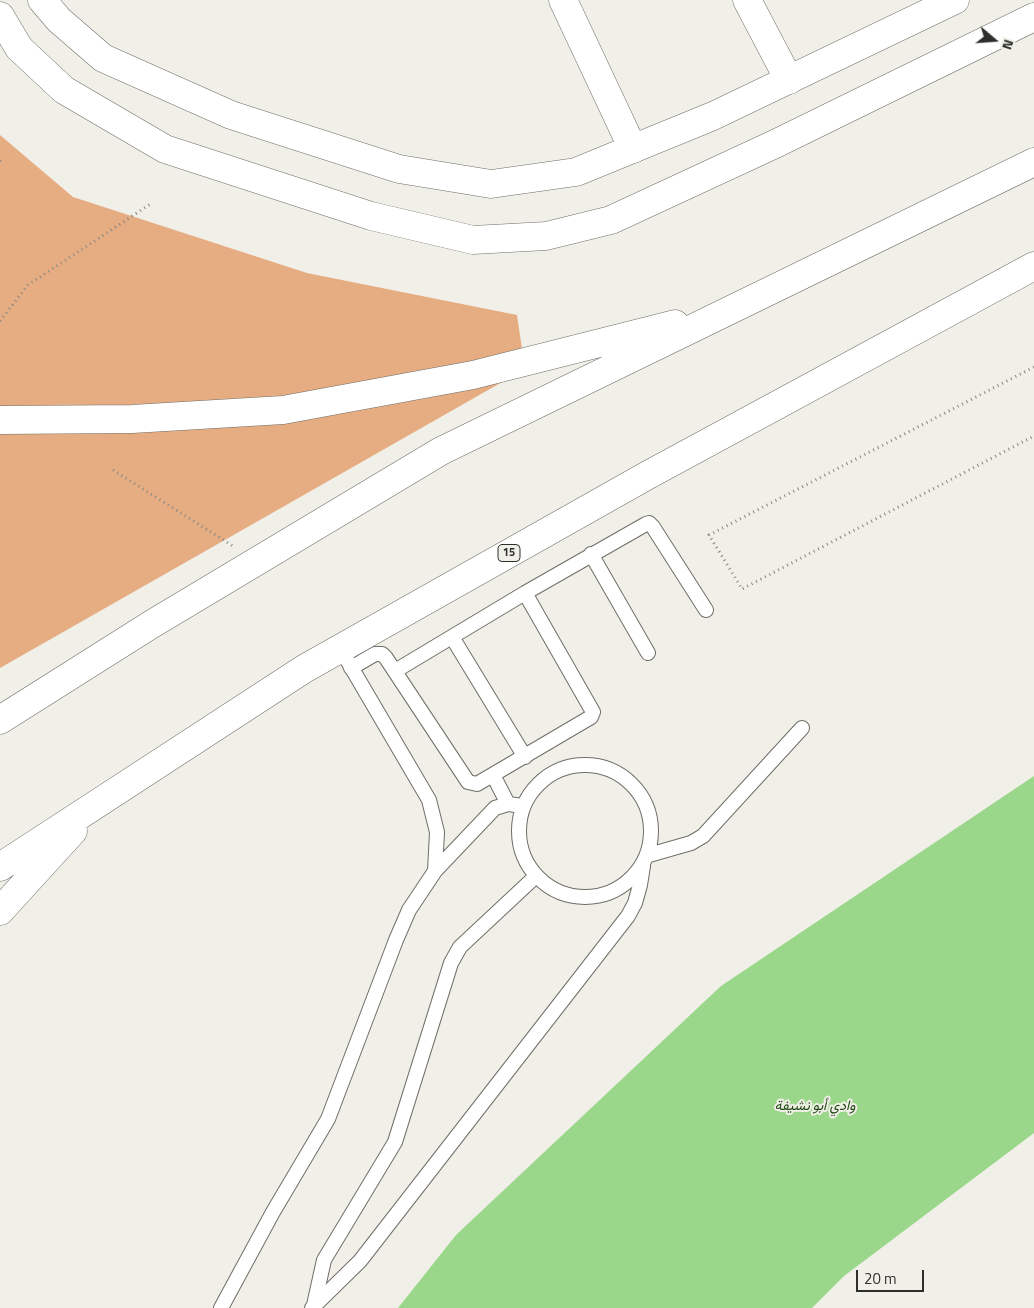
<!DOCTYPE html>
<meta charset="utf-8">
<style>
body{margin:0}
#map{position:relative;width:1034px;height:1308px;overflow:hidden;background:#f0efe8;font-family:"Titillium Web",sans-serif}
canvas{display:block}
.north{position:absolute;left:969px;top:15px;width:50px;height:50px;-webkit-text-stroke:4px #f0efe8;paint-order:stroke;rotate:108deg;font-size:14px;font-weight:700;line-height:20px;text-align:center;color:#2e2e2b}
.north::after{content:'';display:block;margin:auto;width:18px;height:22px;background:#2e2e2b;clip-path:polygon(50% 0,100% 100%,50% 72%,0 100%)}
.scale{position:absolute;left:856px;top:1270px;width:68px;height:22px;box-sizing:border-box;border:2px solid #2e2e2b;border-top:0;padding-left:6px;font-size:15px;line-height:18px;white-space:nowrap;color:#2e2e2b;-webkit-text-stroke:4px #f0efe8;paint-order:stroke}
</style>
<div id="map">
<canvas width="1034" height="1308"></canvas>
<div class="north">N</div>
<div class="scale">20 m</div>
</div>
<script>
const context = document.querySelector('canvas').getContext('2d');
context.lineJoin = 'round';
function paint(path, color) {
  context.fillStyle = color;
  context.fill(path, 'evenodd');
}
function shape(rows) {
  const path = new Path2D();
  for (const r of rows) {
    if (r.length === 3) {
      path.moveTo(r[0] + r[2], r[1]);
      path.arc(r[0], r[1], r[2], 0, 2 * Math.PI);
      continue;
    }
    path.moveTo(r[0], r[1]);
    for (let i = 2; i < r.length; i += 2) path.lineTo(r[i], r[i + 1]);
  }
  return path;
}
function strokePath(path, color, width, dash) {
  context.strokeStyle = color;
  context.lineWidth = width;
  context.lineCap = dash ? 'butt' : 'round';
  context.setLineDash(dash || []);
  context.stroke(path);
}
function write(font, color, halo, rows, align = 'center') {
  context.font = font + ' "Titillium Web",Vazirmatn,sans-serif';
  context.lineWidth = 4;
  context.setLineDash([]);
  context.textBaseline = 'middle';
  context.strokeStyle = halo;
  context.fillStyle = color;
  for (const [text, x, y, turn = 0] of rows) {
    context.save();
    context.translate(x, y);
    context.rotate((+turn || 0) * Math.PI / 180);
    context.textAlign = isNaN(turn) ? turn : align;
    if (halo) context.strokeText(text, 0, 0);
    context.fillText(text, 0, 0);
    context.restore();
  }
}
const green = shape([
 [0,135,73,197,307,273,517,315,525,369,0,668]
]);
const water = shape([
 [1034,776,1034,1133,844,1276,812,1308,398,1308,456,1235,721,986]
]);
const path = shape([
 [0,161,2,159],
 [0,321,28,285,152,203],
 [1034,367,709,535,742,589,1034,436],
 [113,470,233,546]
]);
const service = shape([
 [591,554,648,653],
 [452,637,525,757],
 [347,660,429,800,437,832,435,871],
 [351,668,375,654,382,654,386,658,468,782,477,784,591,717,593,712,525,593],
 [395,671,525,593,646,524,649,523,653,527,706,610],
 [585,831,66],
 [493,775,508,804],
 [649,855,691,843,703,836,802,728],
 [314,1305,324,1260,395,1142,451,963,460,947,536,876],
 [221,1308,273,1212,328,1119,396,940,409,910,435,871,495,808,508,804,523,806],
 [312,1308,360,1261,628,916,635,903,640,885,643,866]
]);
const minor = shape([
 [563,0,633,149],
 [747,0,789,80]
]);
const tertiary = shape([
 [42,0,59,20,103,58,231,115,399,169,491,184,576,172,713,116,955,0],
 [0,16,19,48,64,90,165,149,371,216,473,240,546,236,611,220,775,144,1034,17]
]);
const trunk = shape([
 [0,420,132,419,283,410,473,375,675,324],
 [0,720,152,624,441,451,1034,162],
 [0,867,304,669,648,475,1034,266],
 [0,911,73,831]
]);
const shields = [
 [509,553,22]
];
const shieldNames = [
 ["15",509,553]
];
const waterNames = [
 ["وادي أبو نشيفة",815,1107]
];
paint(green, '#e7ad82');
paint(water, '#9bd78a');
strokePath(service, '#6f6e67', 16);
strokePath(minor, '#6f6e67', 29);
strokePath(tertiary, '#6f6e67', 29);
strokePath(trunk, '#6f6e67', 29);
strokePath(path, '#878782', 3, [1, 4]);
strokePath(service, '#fff', 14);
strokePath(minor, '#fff', 28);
strokePath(tertiary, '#fff', 28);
strokePath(trunk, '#fff', 28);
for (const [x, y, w] of shields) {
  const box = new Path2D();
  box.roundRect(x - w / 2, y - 8.5, w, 17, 4);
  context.fillStyle = '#f0efe8';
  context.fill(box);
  strokePath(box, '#2e2e2b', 1);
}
write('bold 11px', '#2e2e2b', null, shieldNames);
write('italic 14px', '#234b17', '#f0efe8', waterNames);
</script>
